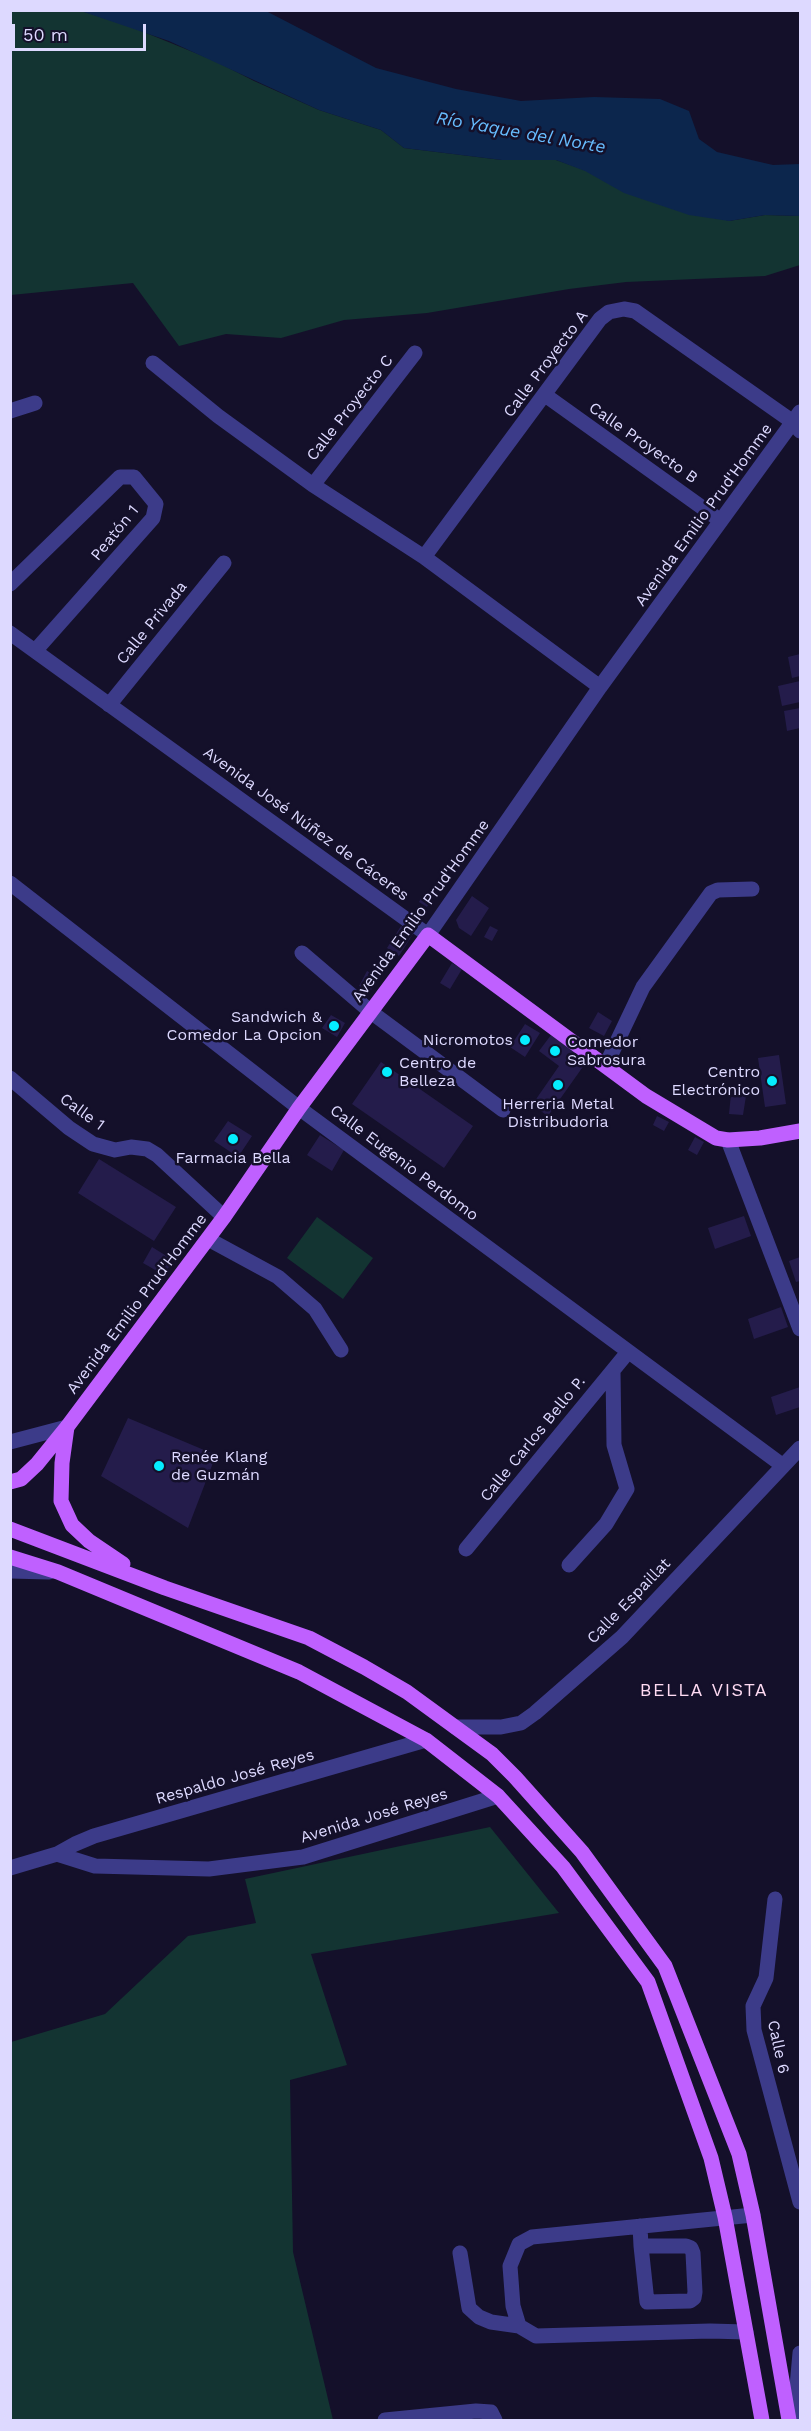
<!DOCTYPE html>
<meta charset="utf-8">
<style>
body{margin:0}
#map{position:relative;width:811px;height:2431px;overflow:hidden;background:#14102a;font-family:"Work Sans",sans-serif}
canvas{display:block}
.frame{position:absolute;inset:0;border:12px solid #ddd9ff;pointer-events:none}
.scale{position:absolute;left:12px;top:24px;width:134px;height:27px;box-sizing:border-box;border:3px solid #ddd9ff;border-top:0;padding-left:8px;font-size:18px;line-height:21px;white-space:nowrap;color:#ddd9ff;-webkit-text-stroke:4px #14102a;paint-order:stroke}
</style>
<div id="map">
<canvas width="811" height="2431"></canvas>
<div class="frame"></div>
<div class="scale">50 m</div>
</div>
<script>
const context = document.querySelector('canvas').getContext('2d');
context.lineJoin = 'round';
function paint(path, color) {
  context.fillStyle = color;
  context.fill(path, 'evenodd');
}
function shape(rows) {
  const path = new Path2D();
  for (const r of rows) {
    path.moveTo(r[0], r[1]);
    for (let i = 2; i < r.length; i += 2) path.lineTo(r[i], r[i + 1]);
  }
  return path;
}
function strokePath(path, color, width, dash) {
  context.strokeStyle = color;
  context.lineWidth = width;
  context.lineCap = dash ? 'butt' : 'round';
  context.setLineDash(dash || []);
  context.stroke(path);
}
function write(font, color, halo, rows, align = 'center') {
  context.font = font + ' "Work Sans",sans-serif';
  context.lineWidth = 5;
  context.setLineDash([]);
  context.textBaseline = 'middle';
  context.strokeStyle = halo;
  context.fillStyle = color;
  for (const [text, x, y, turn = 0] of rows) {
    context.save();
    context.translate(x, y);
    context.rotate((+turn || 0) * Math.PI / 180);
    context.textAlign = isNaN(turn) ? turn : align;
    if (halo) context.strokeText(text, 0, 0);
    context.fillText(text, 0, 0);
    context.restore();
  }
}
const green = shape([
 [11,11,81,11,124,24,215,61,254,81,319,110,381,130,404,148,502,160,556,160,729,221,765,215,800,216,800,265,765,276,626,282,569,289,427,313,344,320,281,338,226,334,179,346,133,283,11,295],
 [317,1217,373,1258,343,1299,287,1258],
 [490,1827,559,1913,311,1954,347,2065,290,2080,293,2252,333,2420,11,2420,11,2042,105,2014,188,1936,256,1923,245,1879]
]);
const water = shape([
 [81,11,266,11,376,68,456,89,521,101,594,97,660,99,689,111,699,139,717,152,773,165,800,164,800,216,765,215,729,221,689,215,624,193,585,171,556,160,502,160,404,148,381,130,319,110,169,41]
]);
const building = shape([
 [800,654,800,676,792,678,788,657],
 [800,681,800,702,782,706,778,686],
 [800,708,800,728,787,731,784,711],
 [424,893,432,898,427,907,419,902],
 [472,896,489,908,471,936,459,928,456,920],
 [401,926,413,934,399,956,387,948],
 [490,926,498,930,492,941,484,937],
 [452,963,462,969,450,989,440,983],
 [367,971,378,977,370,992,359,986],
 [598,1012,612,1021,604,1036,589,1028],
 [331,1015,345,1023,337,1037,322,1028],
 [525,1024,540,1033,525,1057,510,1047],
 [551,1035,587,1061,548,1116,532,1105,559,1066,539,1051],
 [779,1055,786,1104,765,1107,758,1058],
 [381,1062,473,1126,444,1168,352,1104],
 [731,1094,746,1096,743,1115,729,1114],
 [657,1116,669,1122,664,1131,653,1125],
 [228,1121,252,1136,238,1157,214,1141],
 [320,1135,344,1150,332,1171,307,1155],
 [695,1137,704,1142,697,1155,688,1150],
 [99,1159,176,1207,154,1241,78,1193],
 [744,1216,751,1236,715,1249,708,1228],
 [152,1247,173,1260,164,1275,143,1263],
 [800,1257,800,1281,796,1282,789,1261],
 [781,1307,788,1327,754,1339,748,1319],
 [800,1387,800,1407,776,1415,771,1397],
 [128,1418,216,1455,188,1528,101,1476]
]);
const minor = shape([
 [153,363,218,416,313,485,424,557,600,687],
 [545,395,721,521],
 [10,411,35,403],
 [313,485,415,353],
 [424,557,600,319,609,312,624,309,635,311,793,422,800,431],
 [10,584,120,477,134,477,156,504,153,518,35,651],
 [10,633,428,935,600,687,800,412],
 [109,705,224,563],
 [10,883,299,1108,782,1465],
 [302,953,371,1012,503,1110],
 [606,1065,643,987,711,893,718,890,752,889],
 [10,1078,69,1128,93,1144,115,1150,131,1147,147,1149,157,1155,224,1217],
 [728,1140,800,1329],
 [208,1239,278,1277,315,1309,341,1350],
 [10,1442,67,1427],
 [466,1549,628,1352],
 [569,1565,606,1524,627,1489,614,1445,613,1371],
 [10,1571,49,1572],
 [455,1727,501,1727,521,1723,535,1713,622,1637,800,1448],
 [57,1854,75,1844,94,1836,426,1740],
 [10,1868,57,1854,95,1866,209,1869,303,1857,498,1796],
 [775,1899,766,1978,753,2006,754,2030,800,2202],
 [640,2226,641,2246,647,2302,690,2301,694,2298,695,2292,693,2253,691,2248,686,2246,641,2246],
 [460,2253,469,2308,479,2317,491,2322,519,2326],
 [746,2332,710,2331,536,2336,519,2326,513,2306,510,2266,519,2244,532,2237,753,2215],
 [385,2420,476,2411,491,2412,495,2420],
 [794,2420,800,2353]
]);
const major = shape([
 [67,1427,62,1463,61,1501,72,1525,89,1541,123,1564],
 [10,1482,21,1479,37,1464,67,1427,224,1217,299,1108,428,935,646,1096,716,1138,728,1140,760,1138,800,1131],
 [10,1529,165,1588,309,1638,364,1667,407,1692,492,1754,515,1777,582,1852,665,1966,739,2154,753,2215,789,2420],
 [10,1557,58,1572,299,1672,426,1740,498,1796,563,1867,648,1982,711,2158,725,2217,762,2420]
]);
const markers = [
 [334,1026,6,"#05edff"],
 [525,1040,6,"#05edff"],
 [555,1051,6,"#05edff"],
 [387,1072,6,"#05edff"],
 [772,1081,6,"#05edff"],
 [558,1085,6,"#05edff"],
 [233,1139,6,"#05edff"],
 [159,1466,6,"#05edff"]
];
const streetNames = [
 ["Calle Proyecto A",546,364,-53],
 ["Calle Proyecto C",350,408,-52],
 ["Calle Proyecto B",643,443,35],
 ["Avenida Emilio Prud'Homme",704,515,-54],
 ["Peatón 1",115,533,-51],
 ["Calle Privada",152,623,-51],
 ["Avenida José Núñez de Cáceres",306,824,36],
 ["Avenida Emilio Prud'Homme",421,911,-54],
 ["Calle 1",82,1112,36],
 ["Calle Eugenio Perdomo",404,1163,37],
 ["Avenida Emilio Prud'Homme",137,1304,-53],
 ["Calle Carlos Bello P.",533,1439,-51],
 ["Calle Espaillat",629,1601,-46],
 ["Respaldo José Reyes",235,1777,-16],
 ["Avenida José Reyes",374,1816,-17],
 ["Calle 6",778,2047,78]
];
const poiNames = [
 ["Sandwich &",322,1017],
 ["Comedor La Opcion",322,1035],
 ["Nicromotos",513,1040],
 ["Comedor",567,1042,"left"],
 ["Sabrosura",567,1060,"left"],
 ["Centro de",399,1063,"left"],
 ["Belleza",399,1081,"left"],
 ["Centro",760,1072],
 ["Electrónico",760,1090],
 ["Herreria Metal",558,1104,"center"],
 ["Distribudoria",558,1122,"center"],
 ["Farmacia Bella",233,1158,"center"],
 ["Renée Klang",171,1457,"left"],
 ["de Guzmán",171,1475,"left"]
];
const waterNames = [
 ["Río Yaque del Norte",521,133,10]
];
const neighbourhoodNames = [
 ["BELLA VISTA",704,1691]
];
paint(green, '#133432');
paint(water, '#0c264d');
paint(building, '#241c4b');
strokePath(minor, '#3c3b89', 15);
strokePath(major, '#bf60ff', 15);
for (const [x, y, r, color] of markers) {
  const dot = new Path2D();
  dot.arc(x, y, r, 0, 2 * Math.PI);
  context.fillStyle = color;
  context.fill(dot);
  strokePath(dot, '#14102a', 2);
}
write('16px', '#ddd9ff', '#14102a', streetNames);
write('16px', '#ddd9ff', '#14102a', poiNames, 'right');
write('italic 18px', '#67bdff', '#14102a', waterNames);
context.letterSpacing = '1.5px';
write('18px', '#ffdbf3', '#14102a', neighbourhoodNames);
context.letterSpacing = '0px';
</script>
